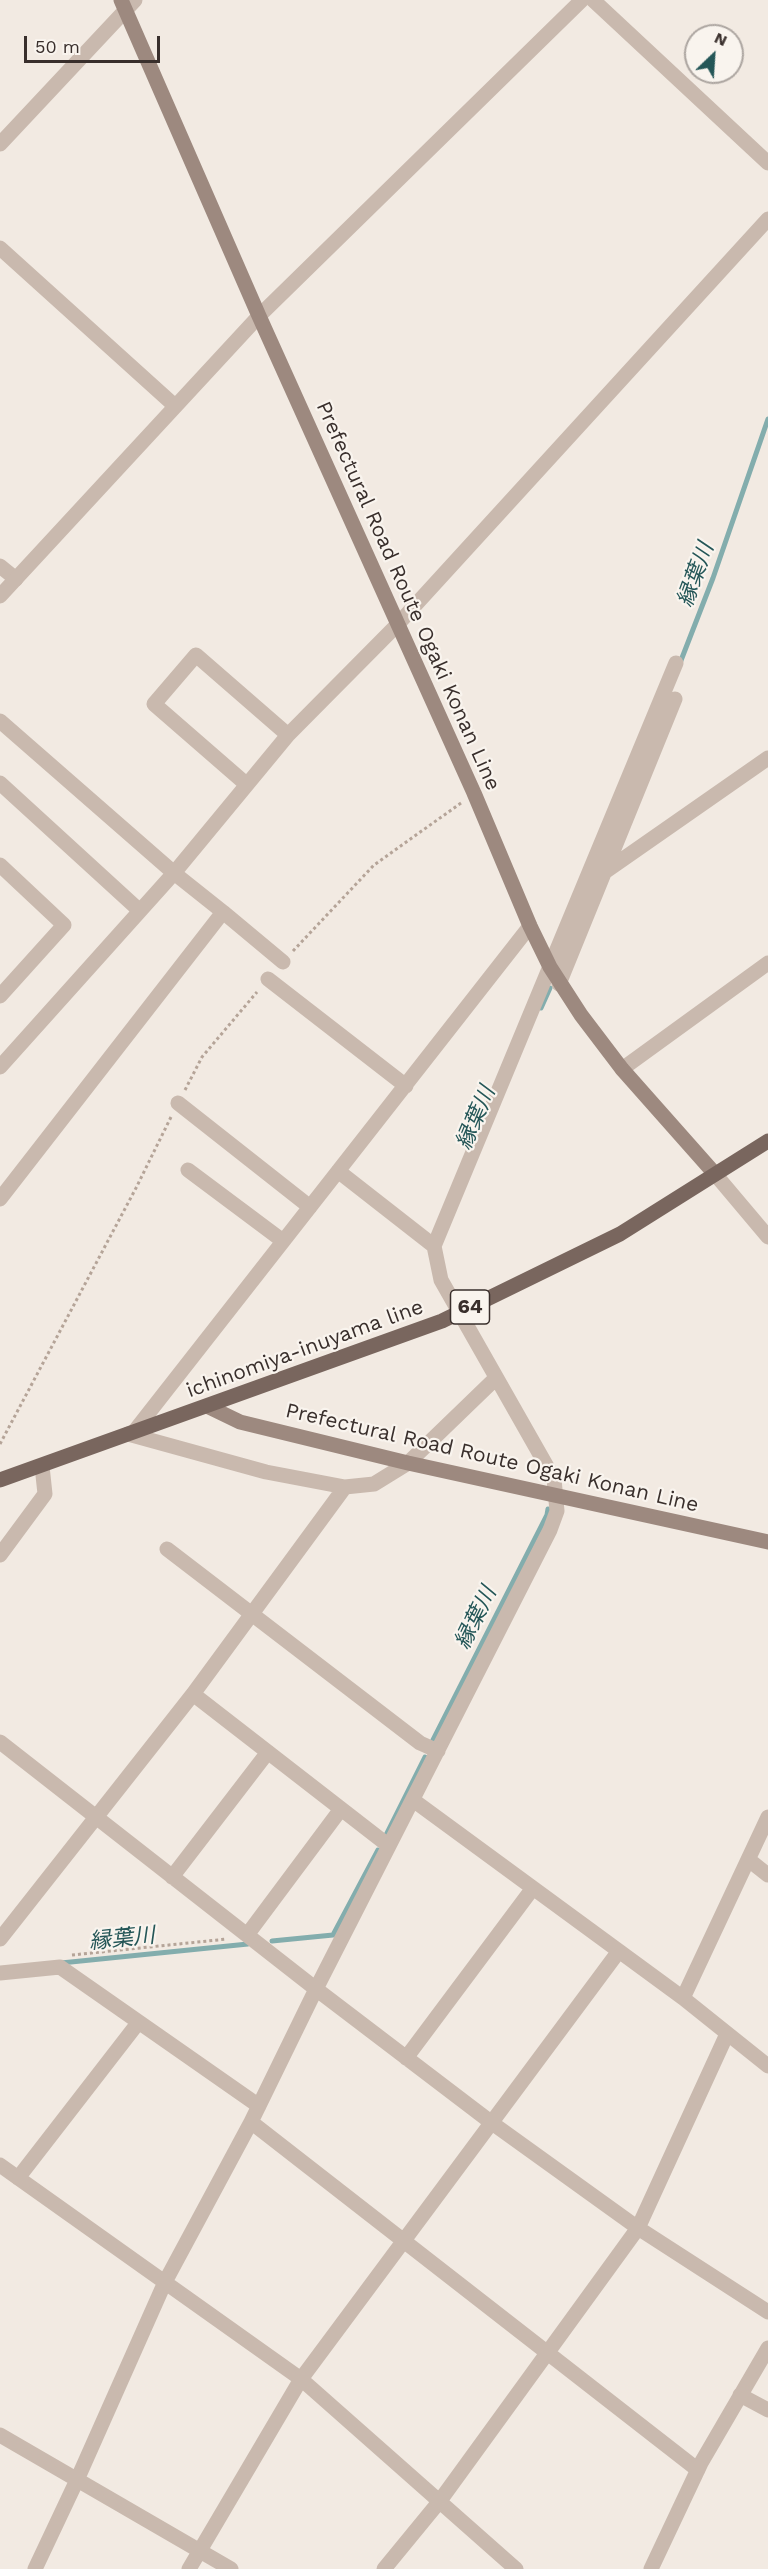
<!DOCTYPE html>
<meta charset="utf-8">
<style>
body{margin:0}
#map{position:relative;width:768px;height:2569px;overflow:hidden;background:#f2eae2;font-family:"Work Sans",sans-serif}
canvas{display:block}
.north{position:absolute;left:684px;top:24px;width:60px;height:60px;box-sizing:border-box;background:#f9f4ee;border:2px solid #aca5a0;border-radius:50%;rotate:25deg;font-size:16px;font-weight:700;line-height:24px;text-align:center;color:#392f2c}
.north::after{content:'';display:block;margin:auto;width:21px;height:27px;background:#245657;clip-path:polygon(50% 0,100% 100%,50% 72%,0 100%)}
.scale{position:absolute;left:24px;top:36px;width:136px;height:27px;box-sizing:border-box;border:3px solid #392f2c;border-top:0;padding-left:8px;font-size:18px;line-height:21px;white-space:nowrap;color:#392f2c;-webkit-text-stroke:4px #f9f4ee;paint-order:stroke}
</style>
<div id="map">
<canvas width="768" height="2569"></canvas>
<div class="north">N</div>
<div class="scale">50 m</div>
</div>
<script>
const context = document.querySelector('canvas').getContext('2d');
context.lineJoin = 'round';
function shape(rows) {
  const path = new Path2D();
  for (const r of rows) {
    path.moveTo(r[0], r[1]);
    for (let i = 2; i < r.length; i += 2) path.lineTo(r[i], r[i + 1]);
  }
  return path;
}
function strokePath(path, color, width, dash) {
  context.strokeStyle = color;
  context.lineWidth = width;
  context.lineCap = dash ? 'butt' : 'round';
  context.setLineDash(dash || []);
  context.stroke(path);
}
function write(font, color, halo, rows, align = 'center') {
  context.font = font + ' "Work Sans","Noto Sans JP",sans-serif';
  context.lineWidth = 4.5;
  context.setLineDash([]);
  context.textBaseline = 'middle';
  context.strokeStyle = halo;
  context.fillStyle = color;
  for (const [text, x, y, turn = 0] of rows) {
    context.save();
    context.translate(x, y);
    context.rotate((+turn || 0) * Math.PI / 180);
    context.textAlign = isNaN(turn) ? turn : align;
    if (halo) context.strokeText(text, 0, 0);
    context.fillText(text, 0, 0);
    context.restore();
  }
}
const stream = shape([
 [680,663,713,578,768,419],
 [541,1008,550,988],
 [433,1740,547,1515,548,1509],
 [385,1837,425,1757],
 [272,1941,333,1935,378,1850],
 [61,1963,248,1944]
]);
const path = shape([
 [293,951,374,865,461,803],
 [185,1090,202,1057,257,992],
 [0,1444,136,1188,171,1117],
 [72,1955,227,1939]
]);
const minor = shape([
 [593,0,768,163],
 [0,144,135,0],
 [0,248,175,406],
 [0,566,16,579],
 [0,721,174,873,223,912,0,1199],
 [0,783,140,911],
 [246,784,154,704,196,655,288,735],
 [0,865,64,925,0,996],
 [606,871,768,758],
 [223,912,283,962],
 [268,979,406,1086],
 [559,984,675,699],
 [0,1067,174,873,288,735,398,624,768,219],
 [622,1069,768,963],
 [178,1103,310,1207],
 [188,1170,283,1241],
 [338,1171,434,1246],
 [715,1174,768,1237],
 [133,1433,530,926],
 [128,1434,266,1472,345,1487,374,1484,408,1463,496,1378],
 [167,1549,420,1743,438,1751],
 [0,1555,45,1494,42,1466],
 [193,1694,389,1846],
 [0,1742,316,1989,492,2123,638,2228,768,2312],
 [413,1800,683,1998,768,2066],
 [749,1860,768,1875],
 [172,1877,268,1752],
 [247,1935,341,1809],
 [0,1939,193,1694,345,1487],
 [0,1973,60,1967,259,2106],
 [683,1998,768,1817],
 [406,2058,533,1888],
 [251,2122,698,2470],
 [0,2165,301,2379,516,2569],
 [18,2178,138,2023],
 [740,2395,768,2410],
 [0,2435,231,2569],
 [35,2569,77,2480,165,2282,251,2122,316,1989,550,1530,557,1511,554,1479,441,1280,434,1246,676,663],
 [189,2569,301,2379,619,1951],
 [384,2569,439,2502,638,2228,727,2034],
 [651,2569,701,2463,768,2348]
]);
const tertiary = shape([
 [0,596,259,316,582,0]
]);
const secondary = shape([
 [121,0,259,316,474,793,530,926,550,967,581,1015,622,1069,715,1174],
 [209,1407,240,1422,408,1463,768,1542]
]);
const primary = shape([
 [0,1480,442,1321,620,1234,768,1141]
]);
const shields = [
 [470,1307,39]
];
const shieldNames = [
 ["64",470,1307]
];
const streetNames = [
 ["Prefectural Road Route Ogaki Konan Line",408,596,66],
 ["ichinomiya-inuyama line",305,1349,-20],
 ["Prefectural Road Route Ogaki Konan Line",492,1458,13]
];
const waterNames = [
 ["縁葉川",696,575,-70],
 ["縁葉川",476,1118,-67],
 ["縁葉川",476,1618,-64],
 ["縁葉川",122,1939,-6]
];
strokePath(stream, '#83adad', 5);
strokePath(path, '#b5a498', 3, [3, 3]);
strokePath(minor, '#c9b9ae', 15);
strokePath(tertiary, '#c9b9ae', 15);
strokePath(secondary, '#9d897f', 15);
strokePath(primary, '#79665e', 15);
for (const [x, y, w] of shields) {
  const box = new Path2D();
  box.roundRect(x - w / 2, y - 17, w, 34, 4.5);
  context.fillStyle = '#f9f4ee';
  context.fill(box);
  strokePath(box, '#392f2c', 1.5);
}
write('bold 20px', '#392f2c', null, shieldNames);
write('21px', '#392f2c', '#f9f4ee', streetNames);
write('italic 22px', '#245657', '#f9f4ee', waterNames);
</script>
